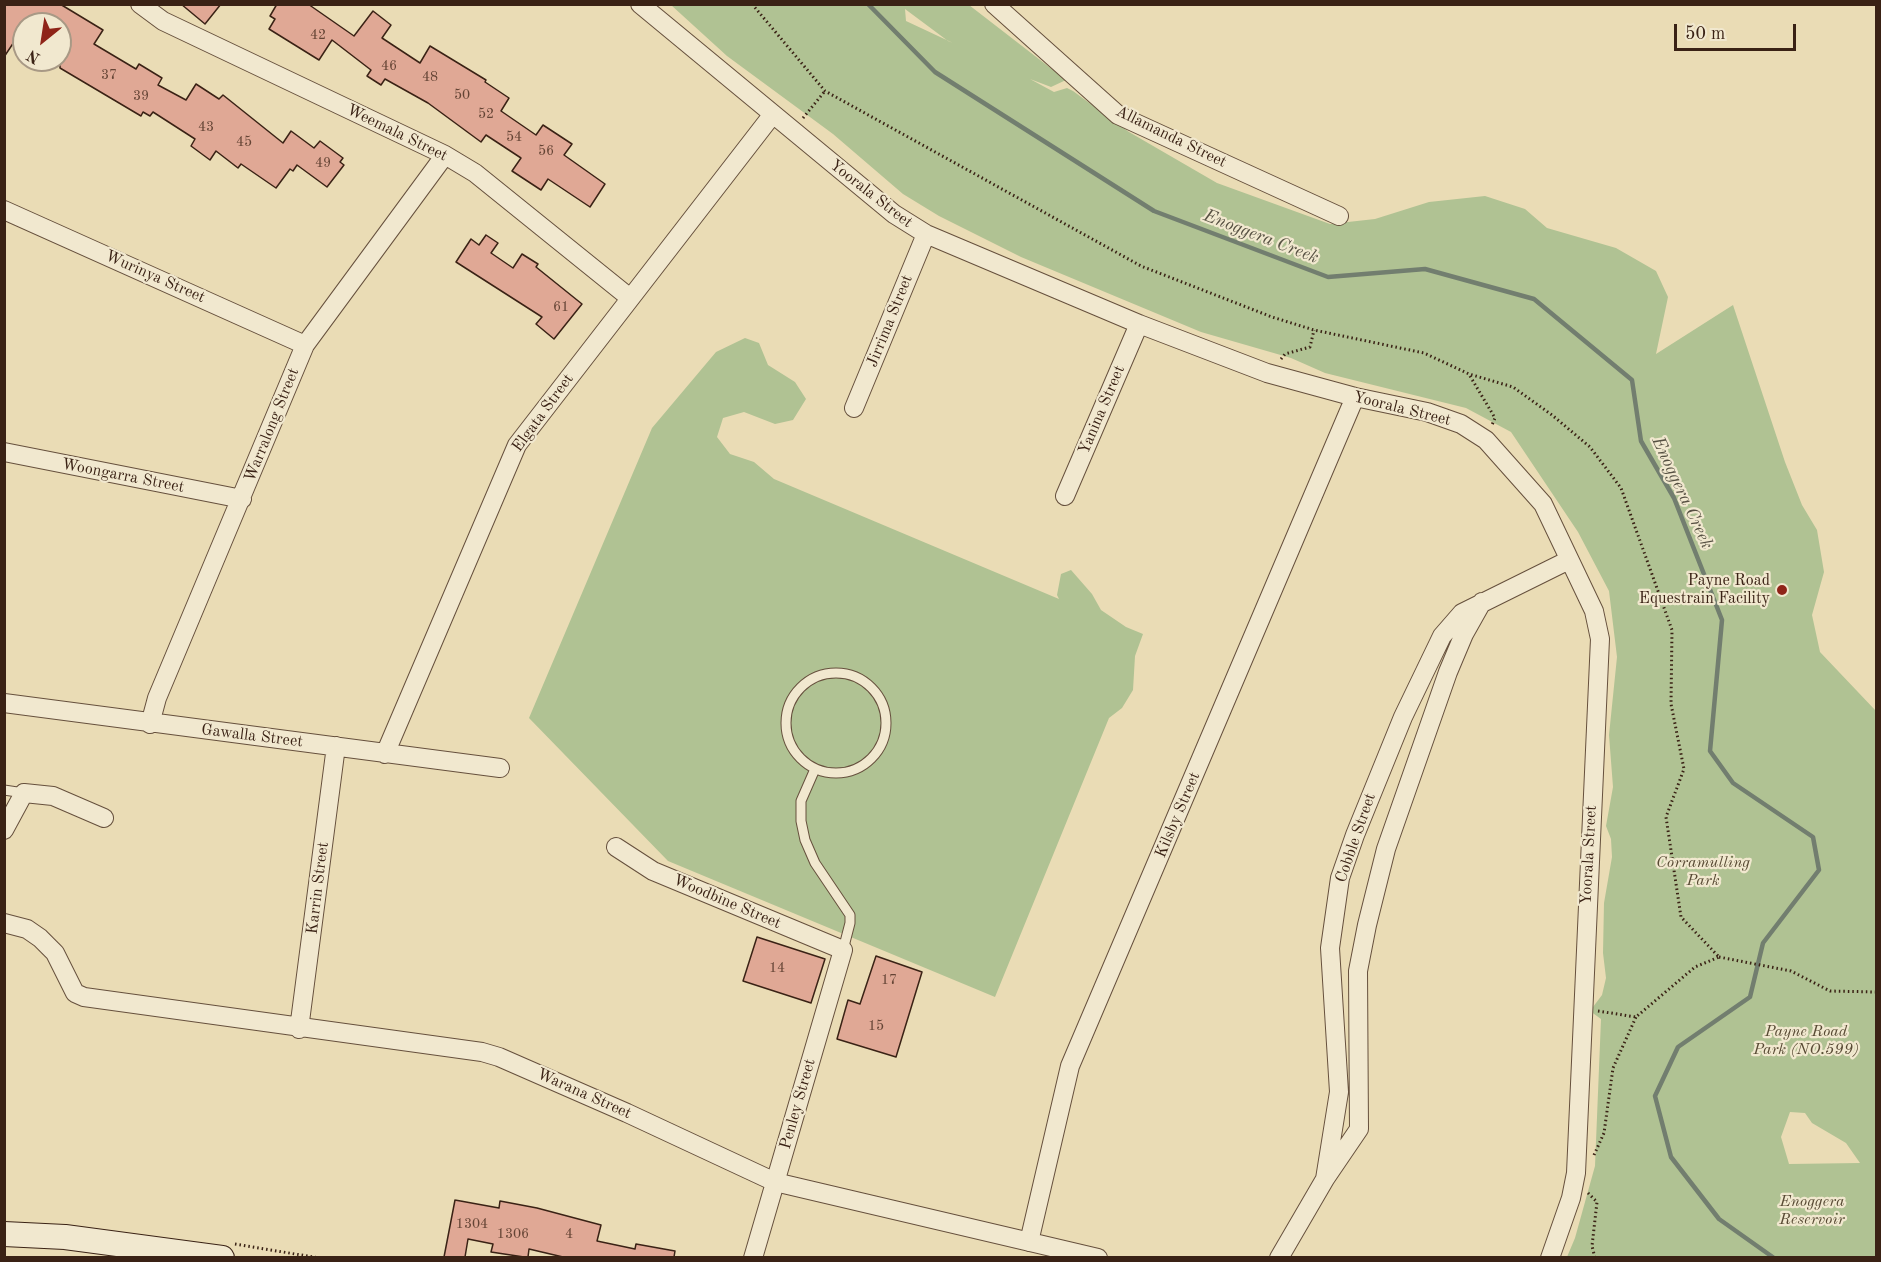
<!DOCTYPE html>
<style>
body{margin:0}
#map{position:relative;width:1881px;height:1262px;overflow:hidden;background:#eadcb5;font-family:"Old Standard TT",serif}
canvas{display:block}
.frame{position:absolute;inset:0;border:6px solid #3a2215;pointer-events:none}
.north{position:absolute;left:12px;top:12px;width:60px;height:60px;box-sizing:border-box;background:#f1e8cf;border:2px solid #a89985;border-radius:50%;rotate:210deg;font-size:16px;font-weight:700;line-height:24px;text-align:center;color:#3a2215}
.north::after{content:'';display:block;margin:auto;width:21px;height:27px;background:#8f2418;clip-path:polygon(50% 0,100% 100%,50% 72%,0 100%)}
.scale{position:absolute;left:1674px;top:24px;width:122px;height:27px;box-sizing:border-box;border:3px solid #3a2215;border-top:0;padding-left:8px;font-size:18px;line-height:21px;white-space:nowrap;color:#3a2215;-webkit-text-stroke:4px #f1e8cf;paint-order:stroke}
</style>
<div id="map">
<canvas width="1881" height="1262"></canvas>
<div class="frame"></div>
<div class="north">N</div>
<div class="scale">50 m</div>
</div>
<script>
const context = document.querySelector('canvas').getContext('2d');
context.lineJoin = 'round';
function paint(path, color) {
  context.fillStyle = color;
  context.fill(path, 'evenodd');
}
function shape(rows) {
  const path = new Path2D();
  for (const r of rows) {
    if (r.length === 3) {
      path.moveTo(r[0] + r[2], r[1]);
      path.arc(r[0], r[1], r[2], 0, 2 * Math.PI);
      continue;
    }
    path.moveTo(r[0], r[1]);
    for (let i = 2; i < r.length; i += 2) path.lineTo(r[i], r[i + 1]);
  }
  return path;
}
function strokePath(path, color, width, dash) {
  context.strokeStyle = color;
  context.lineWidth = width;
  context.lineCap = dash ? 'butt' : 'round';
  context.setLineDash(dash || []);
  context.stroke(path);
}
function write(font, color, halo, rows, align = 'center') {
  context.font = font + ' "Old Standard TT",serif';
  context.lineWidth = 4.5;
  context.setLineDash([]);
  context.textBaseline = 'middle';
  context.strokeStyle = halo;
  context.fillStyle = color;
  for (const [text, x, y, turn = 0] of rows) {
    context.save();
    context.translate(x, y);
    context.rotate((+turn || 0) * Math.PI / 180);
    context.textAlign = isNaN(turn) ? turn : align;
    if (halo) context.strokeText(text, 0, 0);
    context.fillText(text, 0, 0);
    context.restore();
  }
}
const green = shape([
 [671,5,969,5,1066,80,1051,87,1030,79,1054,92,1067,88,1073,91,1129,132,1217,183,1330,224,1375,219,1429,202,1485,196,1525,209,1547,228,1616,248,1656,271,1668,297,1656,354,1733,305,1785,462,1802,505,1817,530,1824,572,1812,615,1820,652,1876,711,1876,1257,1567,1257,1575,1238,1595,1166,1601,1019,1590,1011,1602,995,1606,978,1603,953,1604,903,1612,857,1611,839,1606,826,1613,787,1609,735,1617,657,1609,591,1578,532,1511,432,1466,408,1325,373,1291,358,1201,332,1021,257,939,216,903,194,833,134,727,56],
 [905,9,948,41,953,43,906,21],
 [1790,1112,1805,1113,1812,1123,1846,1143,1860,1163,1789,1164,1781,1137],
 [745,338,759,343,768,365,795,382,806,399,793,420,775,424,744,412,723,418,717,437,730,454,754,462,774,479,1059,599,1057,595,1061,574,1071,570,1092,594,1101,610,1126,627,1143,634,1135,656,1133,690,1122,708,1109,718,995,997,668,861,529,718,652,428,716,352]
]);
const stream = shape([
 [868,4,935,72,1154,211,1328,277,1425,269,1534,299,1632,380,1641,441,1674,498,1722,620,1710,751,1733,783,1813,837,1819,870,1763,943,1750,997,1678,1047,1655,1096,1671,1157,1719,1219,1774,1258]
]);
const building = shape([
 [4,4,60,4,103,30,94,44,136,69,139,64,162,78,158,85,186,100,196,84,219,99,223,95,283,143,291,131,314,148,320,141,343,158,340,162,344,165,327,187,297,165,293,171,290,169,276,188,241,164,238,168,216,151,210,160,191,146,195,139,153,112,150,116,143,112,141,116,60,68,60,24,24,24,24,48,14,42,4,57,4,4],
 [181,4,221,4,205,24,181,4],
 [277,4,308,4,354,36,373,11,391,25,382,38,420,63,430,46,486,80,485,82,509,98,501,111,536,135,543,125,572,144,564,155,605,184,590,207,548,179,541,190,512,171,521,158,486,135,481,142,428,103,385,79,381,85,367,76,371,70,332,40,319,60,269,29,275,19,270,16,277,4],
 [486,235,498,243,491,253,513,268,522,254,538,264,536,267,582,304,554,339,536,324,542,317,456,262,471,239,479,245,486,235],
 [757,937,825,959,811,1003,743,981,757,937],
 [876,956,922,972,896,1057,837,1039,848,1000,860,1004,876,956],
 [455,1200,499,1208,500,1201,537,1208,601,1225,597,1241,635,1249,636,1244,675,1251,674,1257,563,1257,529,1249,528,1257,524,1257,491,1252,493,1244,468,1239,465,1257,444,1257,455,1200]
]);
const path = shape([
 [752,4,825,91,1141,266,1272,317,1314,330,1424,353,1469,374,1513,387,1552,415,1590,447,1621,488,1672,630,1671,704,1684,769,1666,817,1681,917,1719,957],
 [803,118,825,91],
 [1281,359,1285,354,1310,347,1314,330],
 [1470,376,1495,418,1492,425],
 [1719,957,1791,971,1830,991,1876,992],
 [1598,1011,1636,1017,1695,967,1719,957],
 [1594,1155,1604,1133,1613,1068,1636,1017],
 [1588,1193,1597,1202,1592,1246,1595,1258],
 [235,1244,319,1258]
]);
const service = shape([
 [836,723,50],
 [815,769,801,801,801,821,805,840,815,863,850,915,850,923,843,950],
 [4,790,24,793]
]);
const minor = shape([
 [140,4,163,21,445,155,475,173,630,298],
 [640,4,894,214,926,234,1139,324,1267,373,1355,397,1427,412,1461,424,1486,440,1543,504,1594,611,1600,639,1576,1173,1571,1198,1550,1258],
 [994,4,1118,115,1339,216],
 [4,210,305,345],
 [854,408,926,234],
 [4,452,242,499],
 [1065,496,1139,324],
 [4,703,500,768],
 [150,724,157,698,305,345,445,155],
 [385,754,517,445,773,114],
 [4,830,24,793,53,796,104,818],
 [616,847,653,871,843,950,753,1258],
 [4,923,27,929,40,938,55,953,75,993,84,997,482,1052,499,1057,627,1113,775,1182,1098,1258],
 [299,1029,336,746],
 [1325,1179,1339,1092,1330,948,1340,878,1355,835,1403,717,1442,636,1462,613,1569,560],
 [1029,1242,1070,1066,1355,397],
 [1279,1258,1325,1179,1359,1129,1358,971,1367,925,1386,849,1448,672,1464,634,1482,602]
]);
const secondary = shape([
 [4,1234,65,1237,222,1258]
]);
const markers = [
 [1782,590,6,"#8f2418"]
];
const numberNames = [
 ["42",318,35],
 ["46",389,66],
 ["37",109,75],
 ["48",430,77],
 ["50",462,95],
 ["39",141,96],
 ["52",486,114],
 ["43",206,127],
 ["54",514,137],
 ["45",244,142],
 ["56",546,151],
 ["49",323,163],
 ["61",561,307],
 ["14",777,968],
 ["17",889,980],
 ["15",876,1026],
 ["1304",472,1224],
 ["1306",513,1234],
 ["4",569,1234]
];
const streetNames = [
 ["Weemala Street",397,133,26],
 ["Allamanda Street",1171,137,26],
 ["Yoorala Street",871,194,38],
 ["Wurinya Street",155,277,24],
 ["Jirrima Street",890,321,-68],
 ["Yoorala Street",1402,409,14],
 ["Yanina Street",1102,410,-67],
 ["Elgata Street",543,413,-54],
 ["Warralong Street",272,425,-68],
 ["Woongarra Street",123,476,11],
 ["Gawalla Street",252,736,7],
 ["Kilsby Street",1178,815,-67],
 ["Cobble Street",1356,838,-71],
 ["Yoorala Street",1589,855,-87],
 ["Karrin Street",318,888,-83],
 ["Woodbine Street",727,902,23],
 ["Warana Street",584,1094,24],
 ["Penley Street",798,1104,-74]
];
const poiNames = [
 ["Payne Road",1770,581],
 ["Equestrain Facility",1770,599]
];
const parkNames = [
 ["Corramulling",1703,863],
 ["Park",1703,881],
 ["Payne Road",1806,1032],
 ["Park (NO.599)",1806,1050],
 ["Enoggera",1812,1202],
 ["Reservoir",1812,1220]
];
const waterNames = [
 ["Enoggera Creek",1261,237,21],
 ["Enoggera Creek",1682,493,65]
];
paint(green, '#b0c293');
strokePath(stream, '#727e6f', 4.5);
paint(building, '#e0a895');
strokePath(building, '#3a2215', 1.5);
strokePath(service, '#66503d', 11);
strokePath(minor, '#66503d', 20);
strokePath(secondary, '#3a2215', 26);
strokePath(path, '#3a2215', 3, [1.5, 3]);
strokePath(service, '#f1e8cf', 9);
strokePath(minor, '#f1e8cf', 18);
strokePath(secondary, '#f1e8cf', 24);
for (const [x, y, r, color] of markers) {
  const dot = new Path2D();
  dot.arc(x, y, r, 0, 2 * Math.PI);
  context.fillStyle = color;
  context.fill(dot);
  strokePath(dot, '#f1e8cf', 2);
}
write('14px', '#644435', null, numberNames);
write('16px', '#3a2215', '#f1e8cf', streetNames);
write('16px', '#3a2215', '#f1e8cf', poiNames, 'right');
write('italic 16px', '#584a34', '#f1e8cf', parkNames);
write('italic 18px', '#565042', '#f1e8cf', waterNames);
</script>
